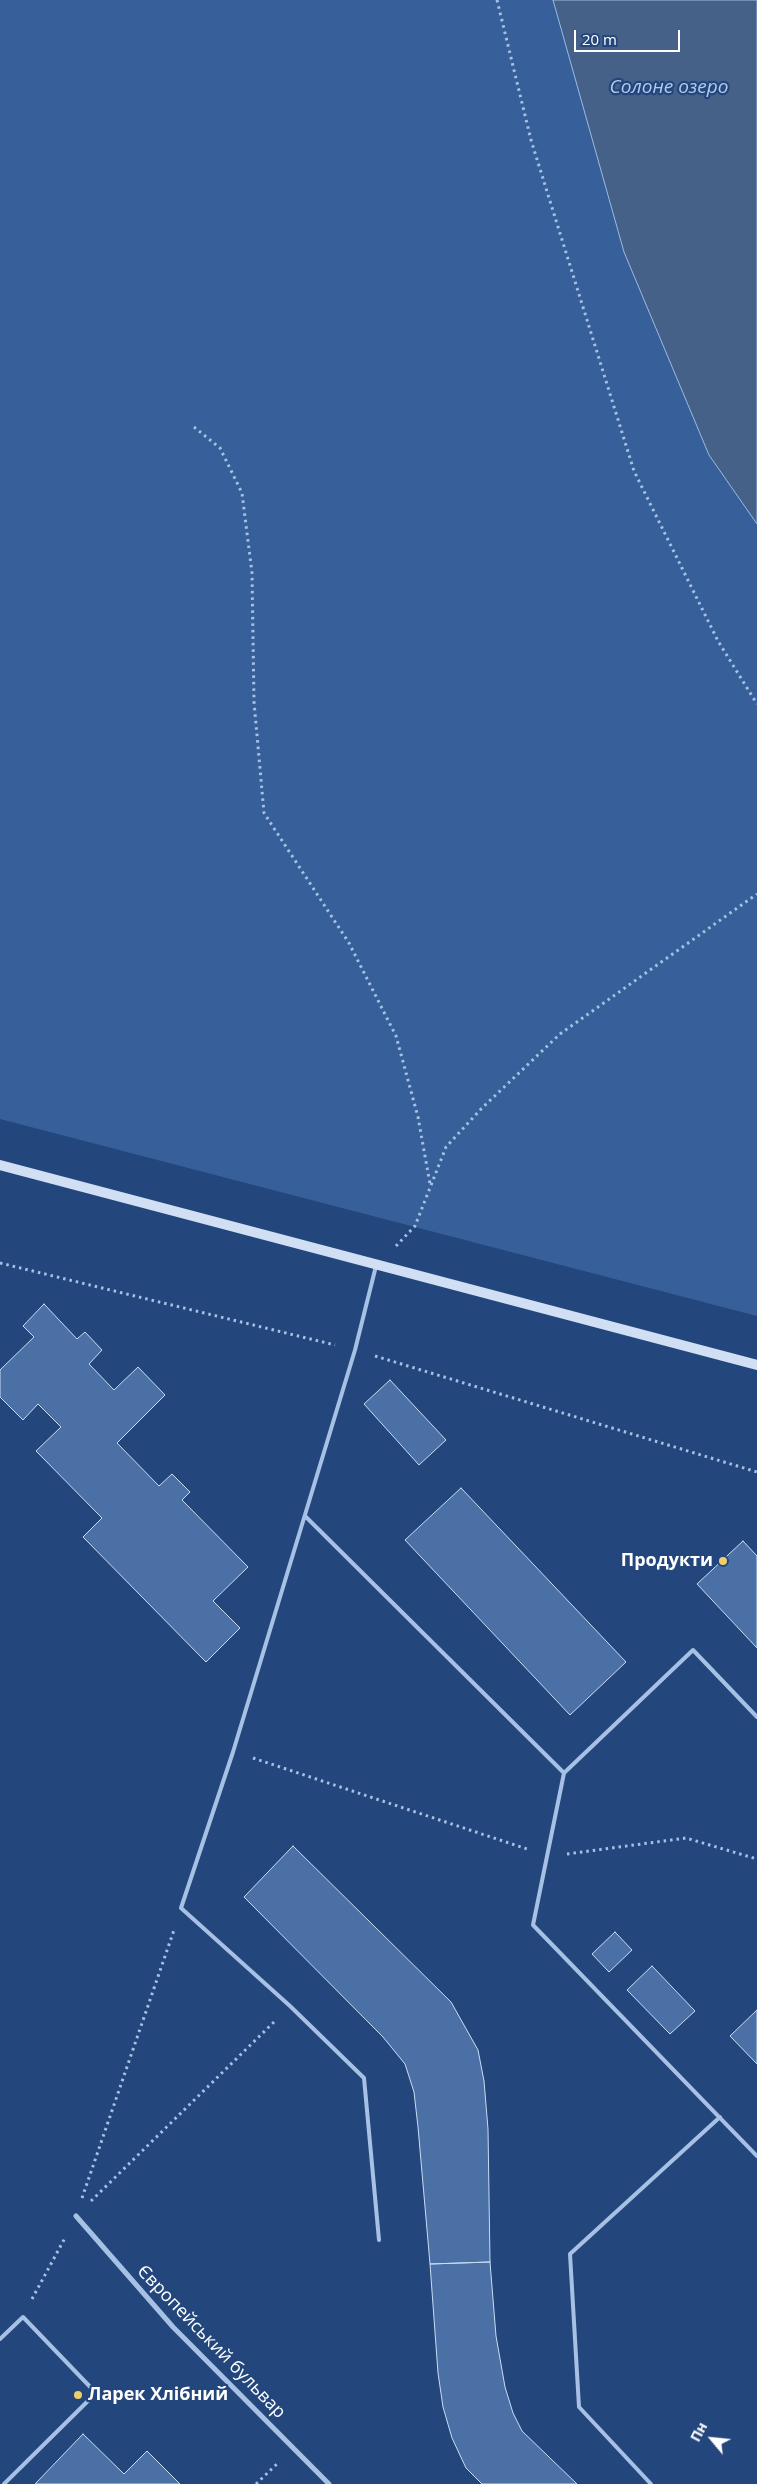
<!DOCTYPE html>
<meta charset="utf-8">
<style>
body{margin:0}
#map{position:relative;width:757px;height:2484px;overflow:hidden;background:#23477c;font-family:"Open Sans",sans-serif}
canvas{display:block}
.north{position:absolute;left:687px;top:2414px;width:50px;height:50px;-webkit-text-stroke:4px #23477c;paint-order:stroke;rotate:298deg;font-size:14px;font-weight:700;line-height:20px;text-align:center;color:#fff}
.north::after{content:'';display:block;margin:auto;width:18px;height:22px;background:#fff;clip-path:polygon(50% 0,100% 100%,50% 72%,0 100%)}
.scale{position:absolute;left:574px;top:30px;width:106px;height:22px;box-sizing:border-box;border:2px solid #fff;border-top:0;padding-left:6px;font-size:15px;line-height:18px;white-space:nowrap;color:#fff;-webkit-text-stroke:4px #23477c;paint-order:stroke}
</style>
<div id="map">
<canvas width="757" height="2484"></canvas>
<div class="north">Пн</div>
<div class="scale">20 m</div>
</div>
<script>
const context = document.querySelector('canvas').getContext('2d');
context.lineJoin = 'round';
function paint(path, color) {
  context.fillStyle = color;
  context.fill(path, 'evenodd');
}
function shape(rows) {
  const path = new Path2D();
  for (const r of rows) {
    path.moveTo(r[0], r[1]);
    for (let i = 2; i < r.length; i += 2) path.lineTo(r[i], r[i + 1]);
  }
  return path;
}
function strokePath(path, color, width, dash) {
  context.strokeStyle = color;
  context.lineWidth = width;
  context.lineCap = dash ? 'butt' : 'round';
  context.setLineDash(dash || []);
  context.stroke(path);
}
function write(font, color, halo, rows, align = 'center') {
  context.font = font + ' "Open Sans",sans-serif';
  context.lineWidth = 4.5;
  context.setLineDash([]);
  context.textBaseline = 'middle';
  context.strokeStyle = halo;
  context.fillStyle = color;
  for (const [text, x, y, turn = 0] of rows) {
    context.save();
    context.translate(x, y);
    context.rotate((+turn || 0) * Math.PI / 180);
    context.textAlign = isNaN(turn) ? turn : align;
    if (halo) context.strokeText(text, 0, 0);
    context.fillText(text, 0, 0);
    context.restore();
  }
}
const green = shape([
 [0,0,553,0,624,252,709,455,757,524,757,1316,0,1119]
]);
const water = shape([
 [553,0,757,0,757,524,709,455,624,252,553,0]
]);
const building = shape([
 [44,1304,77,1339,85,1332,102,1350,89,1364,114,1390,138,1367,165,1395,117,1443,159,1486,172,1474,190,1492,182,1500,248,1567,213,1601,240,1628,206,1662,83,1537,102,1518,36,1451,61,1427,38,1404,23,1420,0,1397,0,1370,34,1337,23,1326,44,1304],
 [390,1380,446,1440,419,1465,364,1404,390,1380],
 [461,1488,626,1662,570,1715,405,1540,461,1488],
 [743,1541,757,1556,757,1648,697,1584,743,1541],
 [293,1846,451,2002,478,2050,484,2081,488,2129,490,2262,430,2264,418,2127,414,2092,405,2064,383,2037,244,1897,293,1846],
 [615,1932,632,1950,609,1972,592,1954,615,1932],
 [652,1966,695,2011,670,2034,627,1990,652,1966],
 [757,2010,757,2064,730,2036,757,2010],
 [490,2262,496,2336,505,2387,513,2413,522,2431,577,2484,482,2484,466,2468,452,2438,443,2407,438,2373,430,2264,490,2262],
 [83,2434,124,2474,147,2451,180,2484,35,2484,83,2434]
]);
const path = shape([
 [497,0,531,140,634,471,718,641,757,704],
 [194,427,220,448,242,493,252,573,254,702,264,813,349,943,396,1036,418,1117,430,1184],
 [396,1246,415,1226,446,1147,481,1109,560,1034,757,894],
 [0,1263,335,1345],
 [375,1356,757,1472],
 [253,1758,527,1849],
 [567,1854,686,1838,757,1859],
 [82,2198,174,1930],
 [91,2201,276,2020],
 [32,2299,66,2236],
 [256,2484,279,2462]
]);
const lane = shape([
 [376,1266,355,1350,233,1752,181,1908,290,2006,364,2078,379,2240],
 [305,1516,564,1773,533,1925,757,2156],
 [564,1773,693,1650,757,1717],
 [0,2339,23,2317,96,2393,4,2484],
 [651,2484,579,2407,570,2254,720,2117]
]);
const street = shape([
 [76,2216,173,2327,329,2484]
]);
const secondary = shape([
 [0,1165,757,1365]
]);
const markers = [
 [723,1561,5,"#f0ce6b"],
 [78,2395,5,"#f0ce6b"]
];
const poiNames = [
 ["Продукти",713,1561],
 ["Ларек Хлібний",88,2395,"left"]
];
const streetNames = [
 ["Європейський бульвар",211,2342,46]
];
const waterNames = [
 ["Солоне озеро",669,88]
];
paint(green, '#37609a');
paint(water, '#466188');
strokePath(water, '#9cbbe6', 1);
paint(building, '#4b70a5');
strokePath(building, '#cadcf4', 1);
strokePath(path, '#a7c1e5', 3, [2.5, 4]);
strokePath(lane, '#a7c1e5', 4);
strokePath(street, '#a7c1e5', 5);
strokePath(secondary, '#d1dff5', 10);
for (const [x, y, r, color] of markers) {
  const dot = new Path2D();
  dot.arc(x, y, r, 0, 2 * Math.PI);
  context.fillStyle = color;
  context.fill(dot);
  strokePath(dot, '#23477c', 2);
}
write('bold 18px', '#fff', '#23477c', poiNames, 'right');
write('18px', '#fff', '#23477c', streetNames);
write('italic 19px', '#b3cbed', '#23477c', waterNames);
</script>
